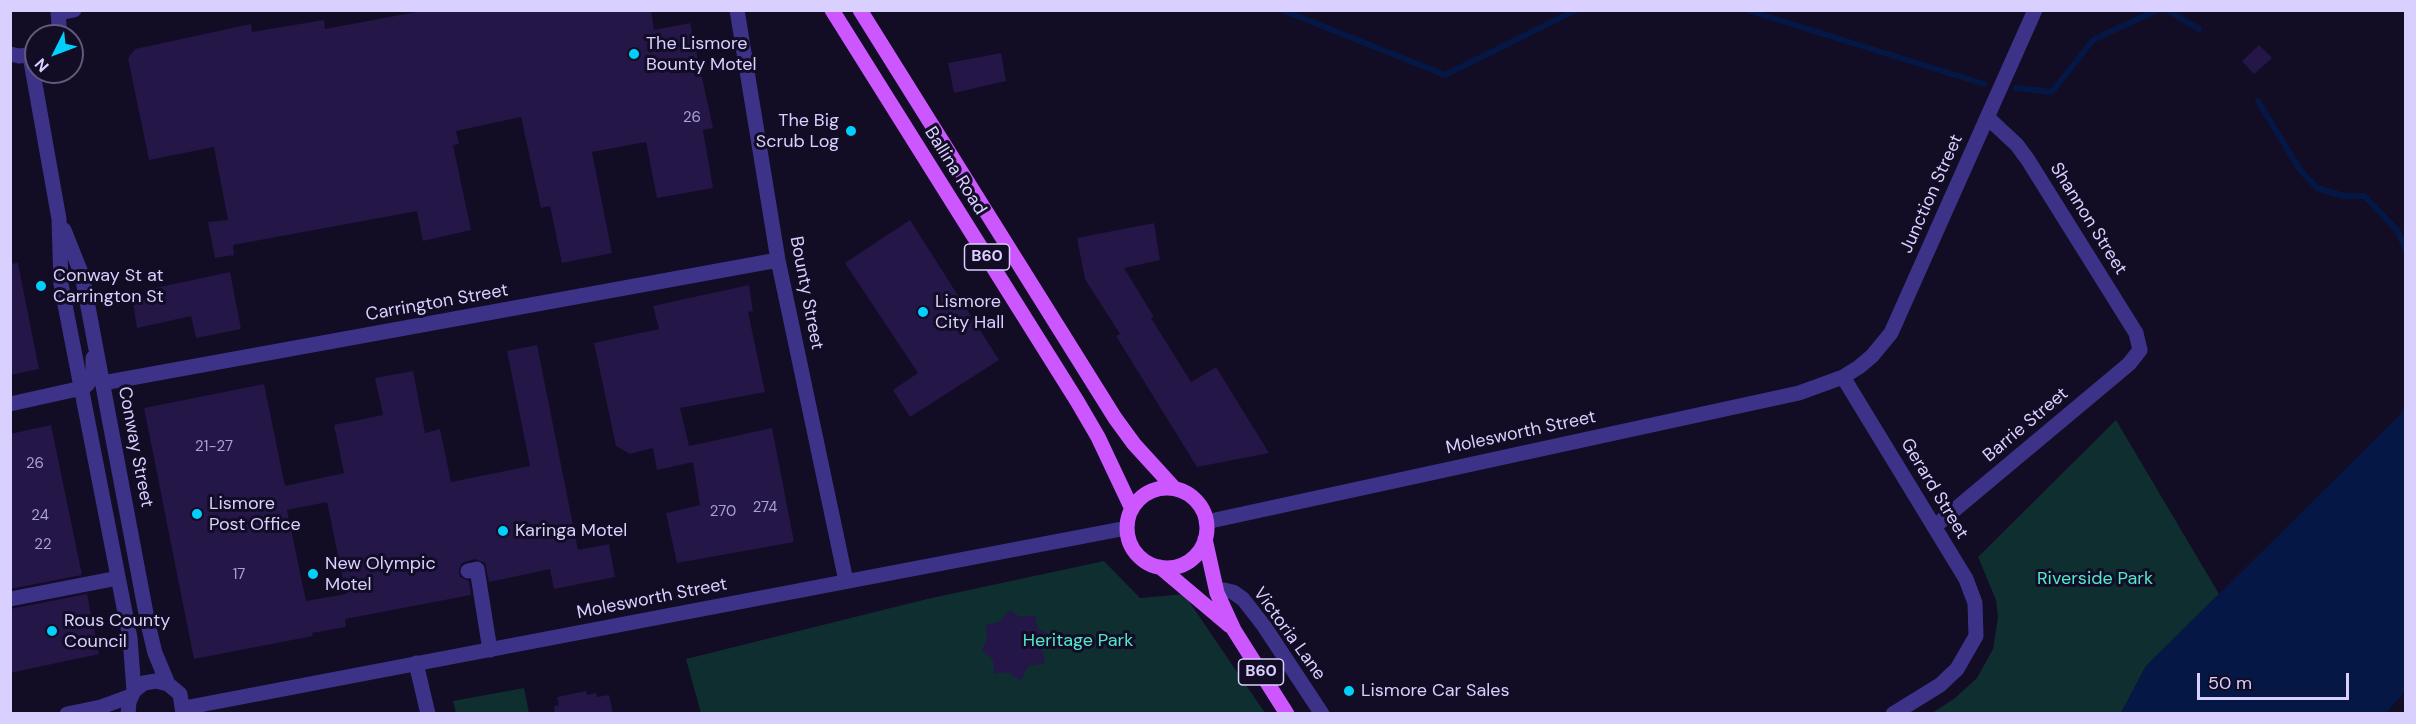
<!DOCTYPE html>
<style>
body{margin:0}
#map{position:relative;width:2416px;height:724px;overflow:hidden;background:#120c25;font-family:"DM Sans",sans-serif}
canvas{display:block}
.frame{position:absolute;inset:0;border:12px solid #d9d0ff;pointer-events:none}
.north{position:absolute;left:24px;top:24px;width:60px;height:60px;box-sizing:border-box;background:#120c25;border:2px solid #625a7c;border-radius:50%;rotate:228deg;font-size:16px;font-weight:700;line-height:24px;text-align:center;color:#d9d0ff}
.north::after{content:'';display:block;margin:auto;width:21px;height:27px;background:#00d0fb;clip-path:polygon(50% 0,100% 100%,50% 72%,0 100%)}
.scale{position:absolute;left:2197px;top:673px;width:152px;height:27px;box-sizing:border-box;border:3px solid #d9d0ff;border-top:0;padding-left:8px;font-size:18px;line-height:21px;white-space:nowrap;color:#d9d0ff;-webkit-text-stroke:4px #120c25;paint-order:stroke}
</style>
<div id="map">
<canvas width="2416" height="724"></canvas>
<div class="frame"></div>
<div class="north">N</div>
<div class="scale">50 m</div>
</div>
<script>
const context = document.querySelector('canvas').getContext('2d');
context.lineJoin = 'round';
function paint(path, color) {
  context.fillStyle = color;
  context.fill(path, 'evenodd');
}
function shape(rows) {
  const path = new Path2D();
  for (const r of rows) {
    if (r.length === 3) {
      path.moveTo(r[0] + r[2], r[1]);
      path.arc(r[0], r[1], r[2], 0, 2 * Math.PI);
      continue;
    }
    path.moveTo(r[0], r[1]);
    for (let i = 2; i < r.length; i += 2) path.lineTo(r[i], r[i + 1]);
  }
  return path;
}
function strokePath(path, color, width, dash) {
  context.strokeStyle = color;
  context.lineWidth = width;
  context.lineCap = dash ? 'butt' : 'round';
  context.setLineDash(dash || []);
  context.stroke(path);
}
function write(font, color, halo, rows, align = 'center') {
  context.font = font + ' "DM Sans",sans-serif';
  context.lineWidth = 6;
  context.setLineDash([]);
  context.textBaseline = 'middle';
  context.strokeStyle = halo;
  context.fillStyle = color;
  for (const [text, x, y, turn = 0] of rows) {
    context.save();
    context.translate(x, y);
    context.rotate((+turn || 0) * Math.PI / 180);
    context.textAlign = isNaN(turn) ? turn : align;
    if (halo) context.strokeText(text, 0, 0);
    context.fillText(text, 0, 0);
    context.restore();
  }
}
const green = shape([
 [2116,420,2219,594,2146,666,2121,713,1931,714,1955,698,1977,678,1993,649,1998,617,1996,600,1978,557],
 [1104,561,1140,598,1184,594,1265,713,701,713,686,659,927,599],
 [524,688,529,713,456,713,453,701]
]);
const water = shape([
 [2405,410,2405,691,2386,713,2121,713,2146,666]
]);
const stream = shape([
 [1282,10,1445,75,1576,10],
 [1747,10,1984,84],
 [2167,10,2199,29],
 [2016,88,2052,92,2093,40,2157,10],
 [2258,101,2300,170,2317,188,2344,196,2364,196,2397,230,2406,250]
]);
const building = shape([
 [427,10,651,10,654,30,690,23,713,128,703,130,713,188,657,198,646,142,592,152,612,253,562,263,550,206,541,208,521,117,456,131,459,144,453,145,471,230,423,241,417,211,233,245,234,255,215,258,208,222,228,220,214,147,149,160,128,58,135,49,251,24,252,32,324,20,325,29],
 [2259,45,2272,58,2254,74,2242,61],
 [1001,53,1006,81,954,93,948,63],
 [910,220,999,360,910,417,893,390,918,373,845,263],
 [1154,223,1160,260,1124,268,1154,317,1151,318,1191,382,1216,367,1269,453,1197,467,1116,336,1120,334,1085,279,1077,238],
 [18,263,39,369,10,375,10,264],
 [230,272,241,329,196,338,191,316,137,328,133,302,148,299,146,290],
 [749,285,753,311,748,312,765,392,680,408,689,446,772,428,794,542,677,563,666,513,700,505,693,462,657,470,653,448,630,454,616,446,594,343,659,329,653,306],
 [537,345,578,550,609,544,615,577,554,589,550,569,489,582,485,563,475,559,462,563,459,569,460,577,469,581,471,595,345,619,346,627,312,633,313,636,194,659,144,408,264,384,285,486,344,473,334,425,383,415,375,378,413,371,425,433,440,429,451,482,530,466,507,351],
 [327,502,346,594,306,601,287,510],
 [51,425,82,575,10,589,10,434],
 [87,594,99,654,10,673,10,609],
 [1010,610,1020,617,1035,615,1038,629,1052,636,1042,649,1045,663,1028,666,1021,681,1008,672,994,674,993,660,982,650,987,639,986,625,999,622],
 [586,691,587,695,596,693,597,697,609,695,613,714,555,714,554,706,559,705,557,697]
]);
const minor = shape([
 [737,10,778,260,846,581],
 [59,13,74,10],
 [56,36,59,25,58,10],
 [10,54,19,56,36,54],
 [30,56,59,219,61,284,130,638,134,691],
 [64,230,82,275,148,624,155,653,168,684],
 [1843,377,1966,579,1975,603,1976,636,1957,669,1940,685,1893,714],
 [103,383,778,260],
 [10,404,82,388,87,385,93,374,93,358],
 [1206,522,1799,393,1843,377,1859,367,1872,356,1891,333,2035,10],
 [1934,527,2129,364,2140,350,2136,333,2028,160,2017,145,1987,117],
 [468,571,477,569,490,650],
 [1217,593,1224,590,1233,592,1243,599,1264,626,1322,714],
 [10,599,118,578],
 [416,663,428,714],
 [184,708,1127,528],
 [67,714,101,707,131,696],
 [128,714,129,702,134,691,144,683,156,681,168,684,180,694,183,714]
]);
const major = shape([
 [832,10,1077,401,1098,437,1132,509],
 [860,10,1115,418,1134,444,1175,489],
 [1167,528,40],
 [1205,539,1217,593,1234,630,1287,714],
 [1160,567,1230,626]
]);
const markers = [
 [634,54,6,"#00d0fb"],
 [851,131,6,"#00d0fb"],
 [41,286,6,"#00d0fb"],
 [923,312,6,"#00d0fb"],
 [197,514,6,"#00d0fb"],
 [503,531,6,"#00d0fb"],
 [313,574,6,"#00d0fb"],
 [52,631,6,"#00d0fb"],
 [1349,691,6,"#00d0fb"]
];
const numberNames = [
 ["26",692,118],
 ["21-27",214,447],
 ["26",35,464],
 ["274",765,508],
 ["270",723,512],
 ["24",40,516],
 ["22",43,545],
 ["17",239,575]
];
const shields = [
 [987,257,45],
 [1261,672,45]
];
const shieldNames = [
 ["B60",987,257],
 ["B60",1261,672]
];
const poiNames = [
 ["The Lismore",646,44],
 ["Bounty Motel",646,65],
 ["The Big",839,121,"right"],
 ["Scrub Log",839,142,"right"],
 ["Conway St at",53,276],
 ["Carrington St",53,297],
 ["Lismore",935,302],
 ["City Hall",935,323],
 ["Lismore",209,504],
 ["Post Office",209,525],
 ["Karinga Motel",515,531],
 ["New Olympic",325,564],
 ["Motel",325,585],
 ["Rous County",64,621],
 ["Council",64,642],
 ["Lismore Car Sales",1361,691]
];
const streetNames = [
 ["Ballina Road",955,171,58],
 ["Junction Street",1932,194,-66],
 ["Shannon Street",2088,219,58],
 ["Bounty Street",806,293,79],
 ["Carrington Street",437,303,-10],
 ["Barrie Street",2026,425,-40],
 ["Molesworth Street",1521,433,-12],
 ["Conway Street",135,447,79],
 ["Gerard Street",1934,489,59],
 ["Molesworth Street",652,599,-11],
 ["Victoria Lane",1289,634,54]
];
const parkNames = [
 ["Riverside Park",2095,579],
 ["Heritage Park",1078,641]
];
paint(green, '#0f2e2f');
paint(water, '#051845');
strokePath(stream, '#051845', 6);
paint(building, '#241647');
strokePath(minor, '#3c3388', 15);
strokePath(major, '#cc57ff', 15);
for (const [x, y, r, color] of markers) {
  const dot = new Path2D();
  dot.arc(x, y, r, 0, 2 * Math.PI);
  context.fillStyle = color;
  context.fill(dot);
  strokePath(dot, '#120c25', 2);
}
write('15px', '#aca2d1', null, numberNames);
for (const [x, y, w] of shields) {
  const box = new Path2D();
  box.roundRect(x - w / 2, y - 13, w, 26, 4.5);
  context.fillStyle = '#120c25';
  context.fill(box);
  strokePath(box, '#d9d0ff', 1.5);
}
write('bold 16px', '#d9d0ff', null, shieldNames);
write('18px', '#d9d0ff', '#120c25', poiNames, 'left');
write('18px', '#d9d0ff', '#120c25', streetNames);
write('18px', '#51eace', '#120c25', parkNames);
</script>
